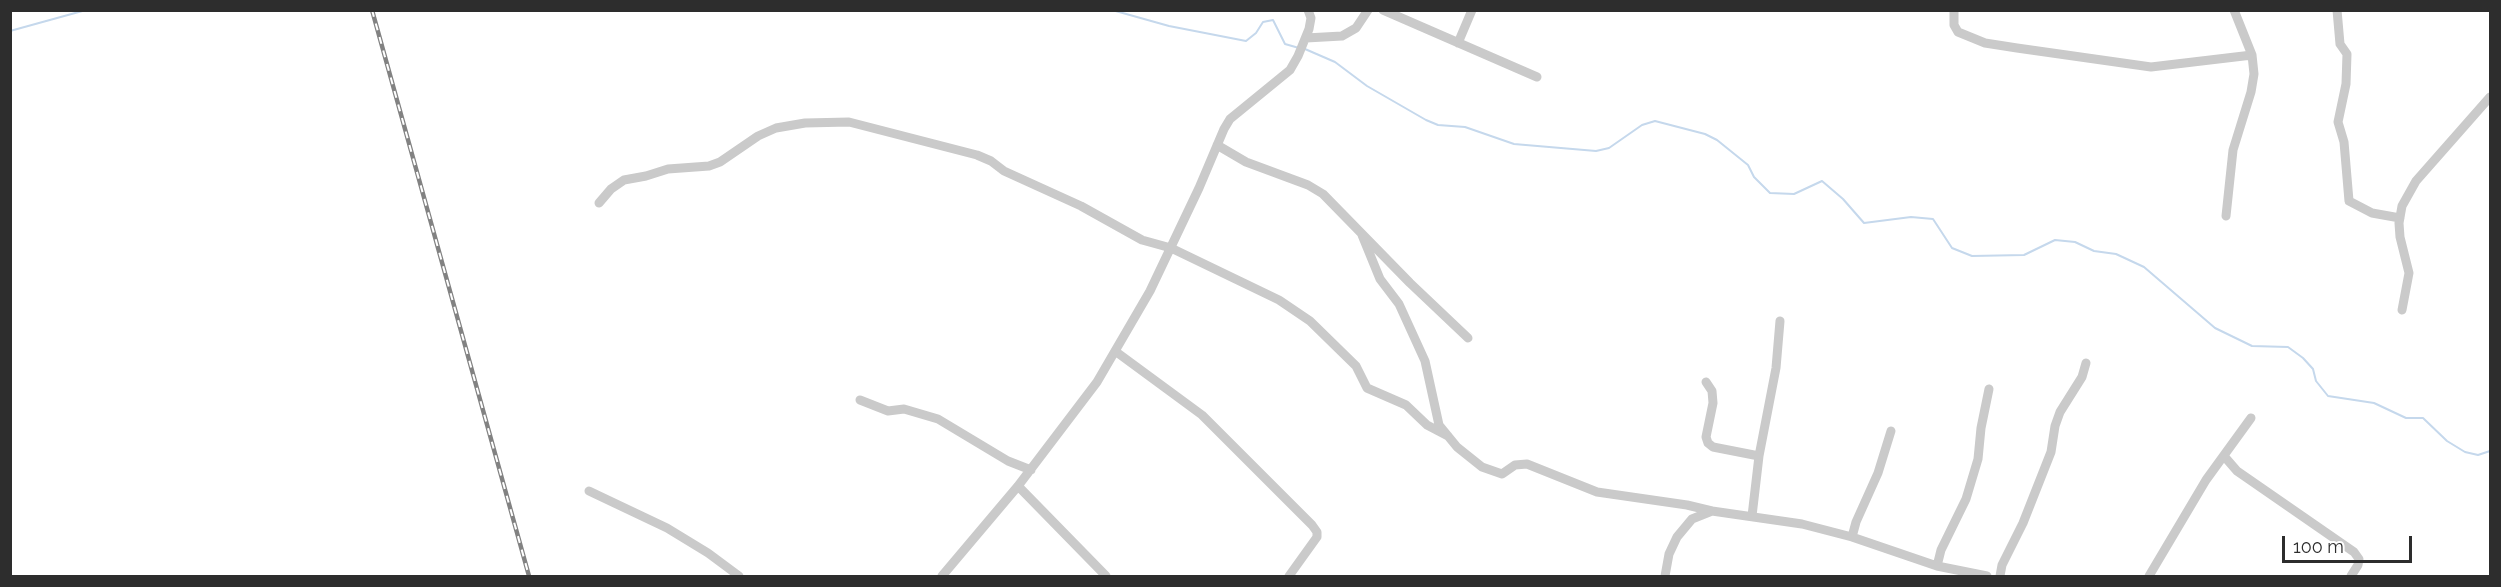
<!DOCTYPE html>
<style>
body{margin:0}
#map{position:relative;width:2501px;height:587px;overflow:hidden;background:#fff;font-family:Raleway,sans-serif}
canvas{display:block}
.frame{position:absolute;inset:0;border:12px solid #2d2d2d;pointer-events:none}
.scale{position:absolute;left:2282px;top:536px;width:130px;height:27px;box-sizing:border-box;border:3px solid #2d2d2d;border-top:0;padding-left:8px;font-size:18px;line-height:21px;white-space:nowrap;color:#2d2d2d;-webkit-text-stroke:4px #fff;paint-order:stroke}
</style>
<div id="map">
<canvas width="2501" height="587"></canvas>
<div class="frame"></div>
<div class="scale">100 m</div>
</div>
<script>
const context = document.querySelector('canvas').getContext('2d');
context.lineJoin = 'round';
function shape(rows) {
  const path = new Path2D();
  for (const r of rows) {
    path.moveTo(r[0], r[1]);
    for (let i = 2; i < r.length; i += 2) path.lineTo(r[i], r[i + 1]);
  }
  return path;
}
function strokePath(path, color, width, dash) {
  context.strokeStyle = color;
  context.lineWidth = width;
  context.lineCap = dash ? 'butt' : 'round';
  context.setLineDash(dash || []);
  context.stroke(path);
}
const stream = shape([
 [1112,10,1169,26,1246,41,1256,33,1263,22,1273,20,1285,44,1299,48],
 [10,31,86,10],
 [1305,49,1335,62,1367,86,1426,120,1438,125,1465,127,1514,144,1596,151,1609,148,1642,125,1655,121,1705,134,1717,140,1748,165,1754,177,1770,193,1794,194,1822,181,1843,199,1864,223,1911,217,1933,219,1952,248,1972,256,2024,255,2055,240,2075,242,2094,251,2116,254,2144,267,2215,328,2252,346,2288,347,2303,358,2313,369,2316,381,2328,396,2374,403,2406,418,2423,418,2447,441,2465,452,2478,455,2490,451]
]);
const minor = shape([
 [1383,10,1537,77],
 [1954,10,1954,25,1958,32,1985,43,2017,48,2151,67,2252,55],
 [2337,10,2340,44,2347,54,2346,84,2338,122,2344,142,2349,201,2372,213,2400,218],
 [1306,38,1342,36,1356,28,1368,10],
 [1458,43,1472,10],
 [1217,145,1246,162,1308,185,1323,194,1410,283,1468,338],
 [599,203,611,189,624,180,646,176,668,169,709,166,720,162,758,136,776,128,805,123,849,122,977,155,991,161,1004,171,1081,206,1142,240,1171,248,1279,300,1310,321,1356,366,1367,388,1406,405,1427,425,1448,436],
 [2226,216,2233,150,2251,92,2254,74,2252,55,2234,10],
 [1362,235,1380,279,1399,304,1425,361,1439,425,1457,447,1482,467,1502,474,1515,465,1527,464,1597,492,1687,505,1712,511],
 [2402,310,2409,273,2400,237,2399,223,2402,206,2416,181,2490,97],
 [1115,351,1202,415,1312,525,1317,532,1317,537,1289,576],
 [1706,382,1712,391,1713,403,1706,437,1708,443,1713,447,1759,456],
 [860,400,888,411,904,409,938,419,1008,461,1031,470],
 [2224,456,2237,471,2354,552,2359,559,2358,565,2351,576],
 [1018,486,1106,576],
 [589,491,667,528,708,553,739,576],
 [1752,516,1759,456,1776,368,1780,321],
 [1852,537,1856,522,1878,473,1891,431],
 [1937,566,1941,550,1966,499,1978,459,1981,428,1989,389],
 [942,576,1018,486,1097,382,1150,291,1199,188,1224,129,1230,119,1290,70,1298,56,1309,29,1311,18,1308,10],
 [1665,576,1669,554,1677,537,1692,519,1712,511,1802,524,1852,537,1937,566,1987,576],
 [2000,576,2002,565,2023,523,2051,452,2055,426,2060,412,2082,377,2086,363],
 [2149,576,2206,480,2251,418]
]);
const rail = shape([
 [372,10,529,576]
]);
strokePath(stream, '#c5d8ec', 2);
strokePath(minor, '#cacaca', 9);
strokePath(rail, '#828282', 4.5);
strokePath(rail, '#fff', 2, [7]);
</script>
